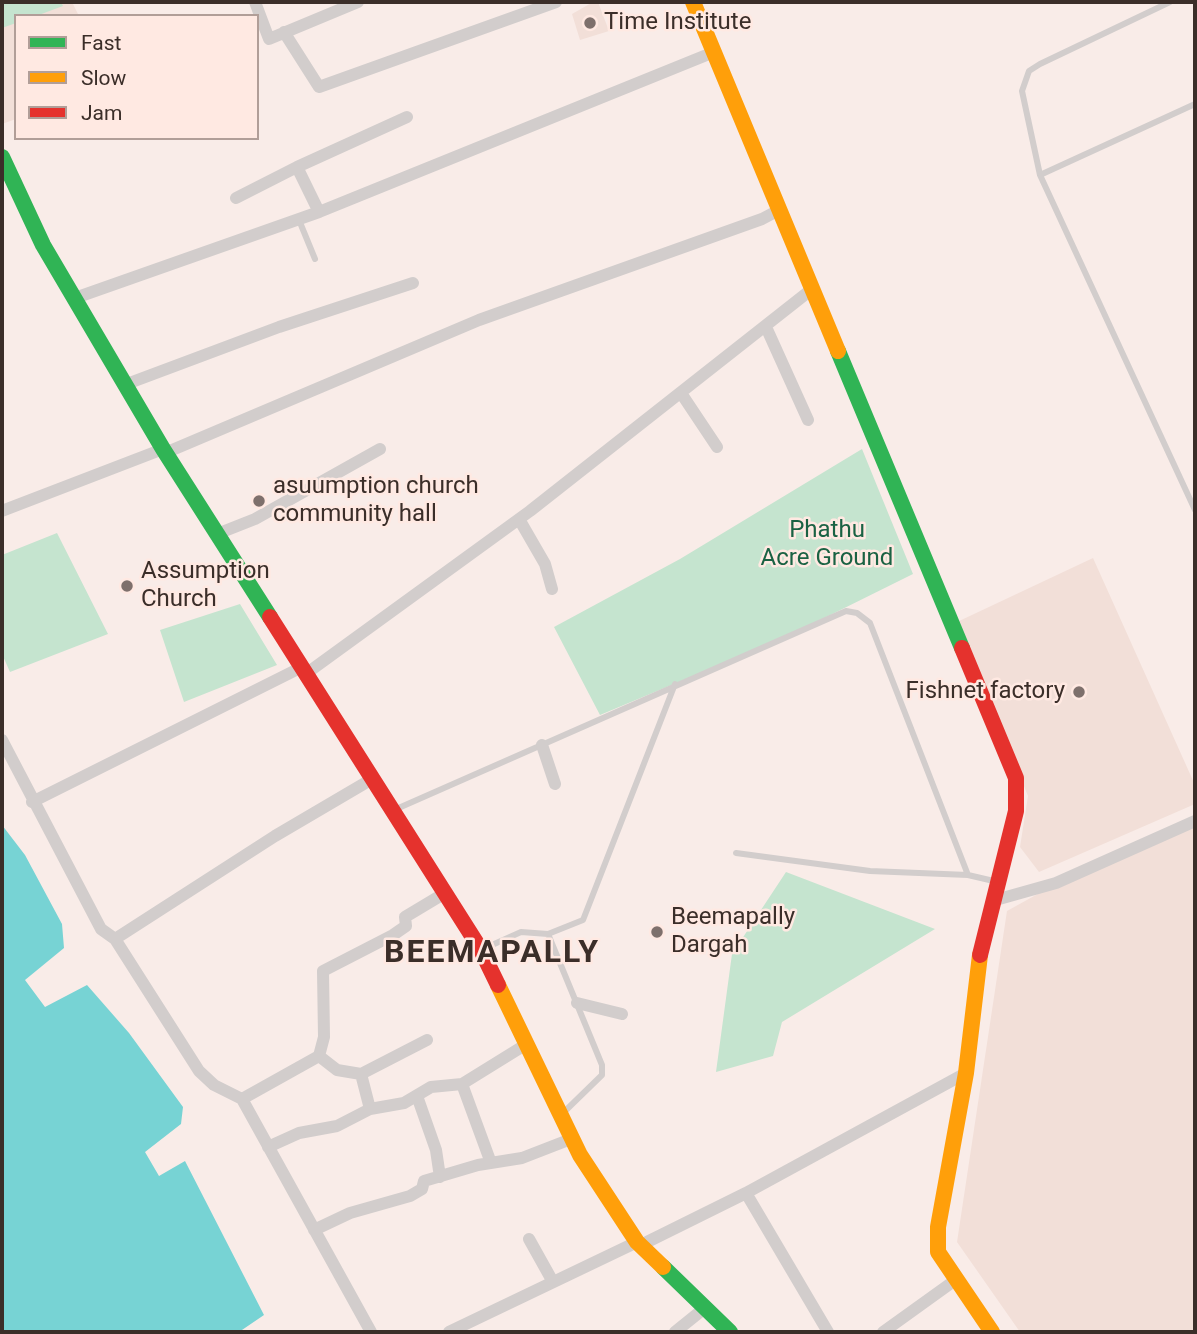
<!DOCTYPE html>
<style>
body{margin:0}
#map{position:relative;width:1197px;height:1334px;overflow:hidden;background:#f9ece8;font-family:Roboto,sans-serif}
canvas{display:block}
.frame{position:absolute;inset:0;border:4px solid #3b2e29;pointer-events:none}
.legend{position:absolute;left:14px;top:14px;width:245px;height:126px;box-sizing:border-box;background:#ffe9e2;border:2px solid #b19e98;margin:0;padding:9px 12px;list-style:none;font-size:21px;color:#3b2e29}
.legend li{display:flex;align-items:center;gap:14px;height:35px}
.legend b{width:35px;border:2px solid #b19e98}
</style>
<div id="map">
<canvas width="1197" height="1334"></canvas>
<div class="frame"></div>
<ul class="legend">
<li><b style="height:9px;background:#30b455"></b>Fast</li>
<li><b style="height:9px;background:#ff9f0a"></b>Slow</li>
<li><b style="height:9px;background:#e5322d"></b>Jam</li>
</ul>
</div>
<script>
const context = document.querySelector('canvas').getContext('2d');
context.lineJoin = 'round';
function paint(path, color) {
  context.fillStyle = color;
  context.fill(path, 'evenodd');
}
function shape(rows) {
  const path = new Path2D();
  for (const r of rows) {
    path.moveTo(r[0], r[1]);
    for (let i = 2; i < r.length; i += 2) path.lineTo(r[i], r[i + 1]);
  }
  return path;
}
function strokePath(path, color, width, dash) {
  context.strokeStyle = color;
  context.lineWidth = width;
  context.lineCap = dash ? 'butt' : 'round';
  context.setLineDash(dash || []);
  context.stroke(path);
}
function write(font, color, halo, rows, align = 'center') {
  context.font = font + ' Roboto,sans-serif';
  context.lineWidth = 5;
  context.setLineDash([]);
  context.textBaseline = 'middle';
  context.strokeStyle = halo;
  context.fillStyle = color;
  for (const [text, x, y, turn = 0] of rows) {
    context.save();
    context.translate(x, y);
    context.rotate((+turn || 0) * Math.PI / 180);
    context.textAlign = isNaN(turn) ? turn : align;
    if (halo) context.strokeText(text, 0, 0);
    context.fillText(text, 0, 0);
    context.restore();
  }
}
const built = shape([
 [2,2,72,2,79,16,16,16,16,119,2,124],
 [593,2,598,2,609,31,580,40,572,14],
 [1093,558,1195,785,1195,804,1039,872,1020,847,1028,796,957,622],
 [1195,821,1195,1332,1020,1332,957,1242,1007,911,1072,875]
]);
const green = shape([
 [2,2,61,2,63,6,36,16,16,16,16,23,2,28],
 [862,449,913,574,786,637,600,715,554,627,680,559],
 [57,533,108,634,10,672,2,654,2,555],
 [240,604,277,665,184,702,160,630],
 [786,872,935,929,782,1022,773,1056,716,1072,732,954]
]);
const water = shape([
 [2,825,25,855,62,924,64,948,25,980,45,1007,87,985,129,1033,183,1107,181,1124,145,1152,159,1176,185,1161,264,1315,239,1332,2,1332]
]);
const lane = shape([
 [1170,2,1040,64,1029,71,1022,91,1040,175,1195,510],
 [1040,175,1195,104],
 [299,220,315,259],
 [394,810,846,611,857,613,870,623,968,875],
 [736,853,870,871,968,875,998,882],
 [483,949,521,932,548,934],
 [563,1113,602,1075,602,1065,548,934,583,920,675,684]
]);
const street = shape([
 [255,2,269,39,358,2],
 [284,32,319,87,556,2],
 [297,167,407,117],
 [236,198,297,167,319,212],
 [75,298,319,212,714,52],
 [766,327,808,420],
 [124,385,279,327,413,283],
 [681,393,717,447],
 [165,453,479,320,762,219,779,210],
 [2,511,163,449],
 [519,519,545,564,552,589],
 [217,534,255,519,380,449],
 [307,673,530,511,812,289],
 [2,740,101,929,115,939,199,1071,214,1085,242,1099,371,1332],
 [542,745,555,784],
 [32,802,302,667],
 [992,901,1056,883,1195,821],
 [115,939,275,836,372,779],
 [577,1003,622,1014],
 [319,1056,337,1070,361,1074,370,1109],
 [361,1074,427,1040],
 [462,1084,491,1163],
 [417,1096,436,1150,440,1177],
 [242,1099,319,1056,324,1037,323,971,393,935,406,926,405,917,445,893],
 [268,1147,299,1133,337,1126,370,1109,404,1103,431,1087,462,1084,525,1045],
 [746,1193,828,1332],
 [314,1230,350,1213,410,1196,422,1189,424,1181,478,1165,522,1158,571,1139],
 [529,1239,553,1282],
 [641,1245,746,1193,966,1073],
 [449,1332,637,1242],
 [675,1332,706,1307],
 [883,1332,954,1281]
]);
const fast = shape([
 [2,157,43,245,163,449,270,617],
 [838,351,962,648],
 [663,1267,730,1332]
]);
const slow = shape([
 [693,2,838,351],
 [980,955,966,1073,938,1227,938,1252,992,1332],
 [498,985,580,1155,637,1242,663,1267]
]);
const jam = shape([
 [270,617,481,950,498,985],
 [962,648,1016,778,1016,811,980,955]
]);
const markers = [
 [590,23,7,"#7e706c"],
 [259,501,7,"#7e706c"],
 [127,586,7,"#7e706c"],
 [1079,692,7,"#7e706c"],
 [657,932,7,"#7e706c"]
];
const poiNames = [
 ["Time Institute",604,23],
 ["asuumption church",273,487],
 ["community hall",273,515],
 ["Assumption",141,572],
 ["Church",141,600],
 ["Fishnet factory",1065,692,"right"],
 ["Beemapally",671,918],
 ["Dargah",671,946]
];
const parkNames = [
 ["Phathu",827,531],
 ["Acre Ground",827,559]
];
const districtNames = [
 ["BEEMAPALLY",492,954]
];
paint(built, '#f2dfd8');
paint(green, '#c5e4cf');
paint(water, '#77d3d4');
strokePath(lane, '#d2cdcc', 6);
strokePath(street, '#d2cdcc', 12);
strokePath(fast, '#30b455', 16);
strokePath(slow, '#ff9f0a', 16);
strokePath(jam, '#e5322d', 16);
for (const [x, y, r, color] of markers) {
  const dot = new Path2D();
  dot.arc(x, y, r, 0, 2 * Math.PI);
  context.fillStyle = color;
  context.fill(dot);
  strokePath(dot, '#ffe9e2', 2.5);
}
write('24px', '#3b2e29', '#ffe9e2', poiNames, 'left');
write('24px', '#1a6243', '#ffe9e2', parkNames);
context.letterSpacing = '2px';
write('bold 32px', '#3b2e29', '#ffe9e2', districtNames);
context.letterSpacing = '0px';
</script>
